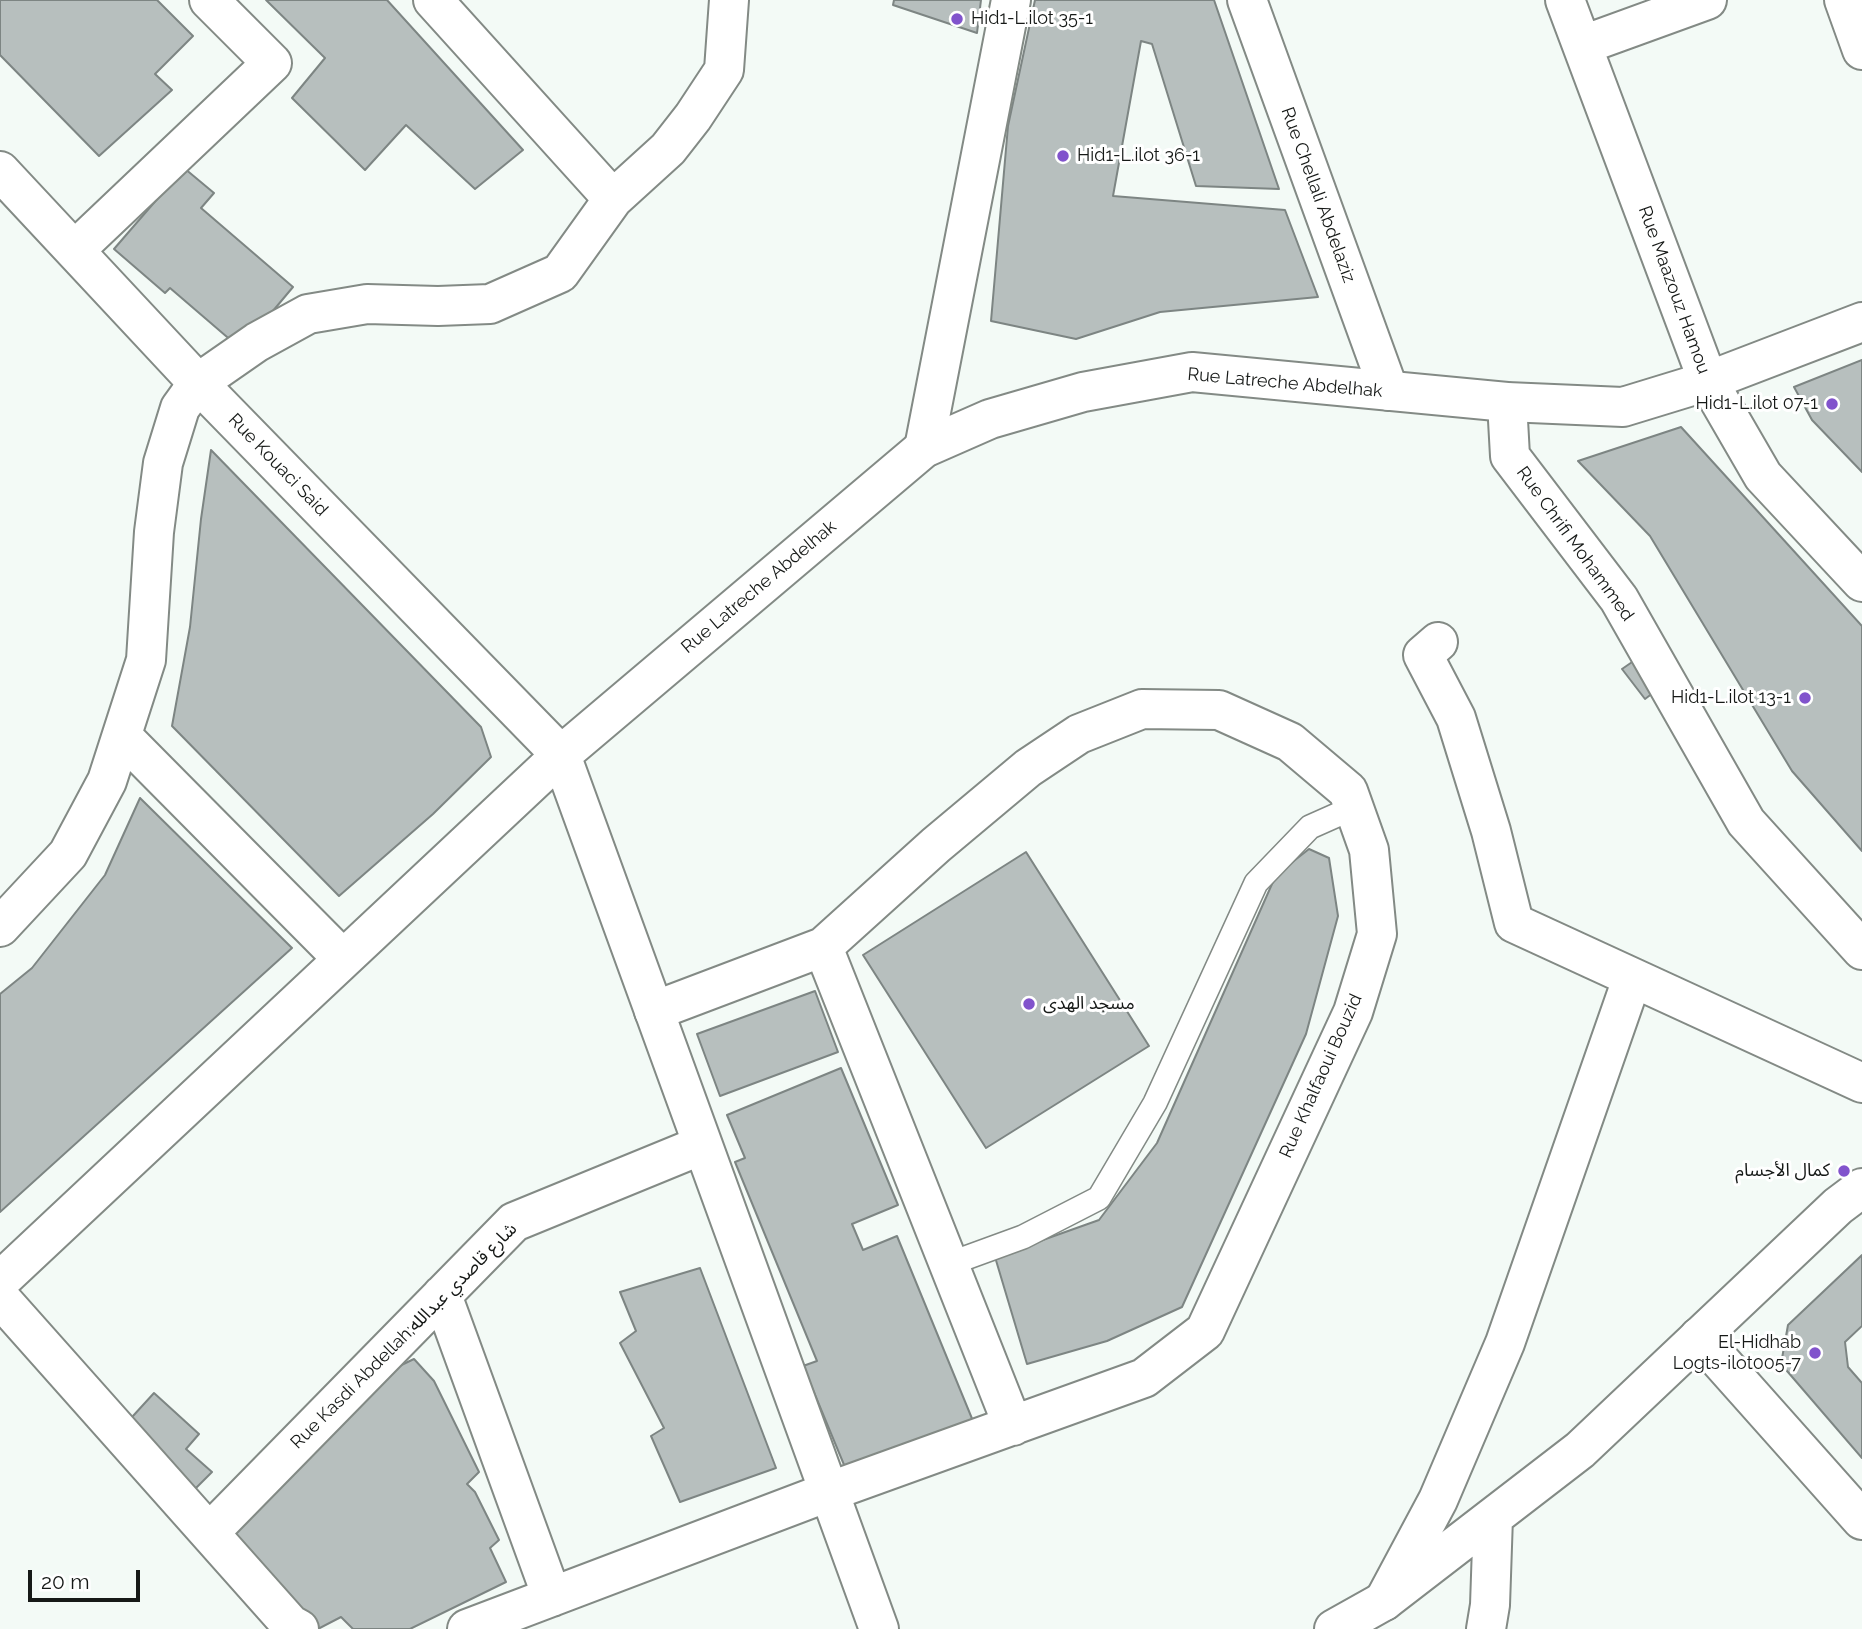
<!DOCTYPE html>
<meta charset="utf-8">
<style>
body{margin:0}
#map{position:relative;width:1862px;height:1629px;overflow:hidden;background:#f3faf6;font-family:Raleway,sans-serif}
canvas{display:block}
.scale{position:absolute;left:28px;top:1570px;width:112px;height:32px;box-sizing:border-box;border:4px solid #161917;border-top:0;padding-left:9px;font-size:21px;line-height:24px;white-space:nowrap;color:#161917;-webkit-text-stroke:5px #fff;paint-order:stroke}
</style>
<div id="map">
<canvas width="1862" height="1629"></canvas>
<div class="scale">20 m</div>
</div>
<script>
const context = document.querySelector('canvas').getContext('2d');
context.lineJoin = 'round';
function paint(path, color) {
  context.fillStyle = color;
  context.fill(path, 'evenodd');
}
function shape(rows) {
  const path = new Path2D();
  for (const r of rows) {
    path.moveTo(r[0], r[1]);
    for (let i = 2; i < r.length; i += 2) path.lineTo(r[i], r[i + 1]);
  }
  return path;
}
function strokePath(path, color, width, dash) {
  context.strokeStyle = color;
  context.lineWidth = width;
  context.lineCap = dash ? 'butt' : 'round';
  context.setLineDash(dash || []);
  context.stroke(path);
}
function write(font, color, halo, rows, align = 'center') {
  context.font = font + ' Raleway,"Noto Sans Arabic",sans-serif';
  context.lineWidth = 6;
  context.setLineDash([]);
  context.textBaseline = 'middle';
  context.strokeStyle = halo;
  context.fillStyle = color;
  for (const [text, x, y, turn = 0] of rows) {
    context.save();
    context.translate(x, y);
    context.rotate((+turn || 0) * Math.PI / 180);
    context.textAlign = isNaN(turn) ? turn : align;
    if (halo) context.strokeText(text, 0, 0);
    context.fillText(text, 0, 0);
    context.restore();
  }
}
const building = shape([
 [0,0,157,0,193,36,155,74,172,90,99,156,0,55,0,0],
 [266,0,387,0,523,150,475,189,406,125,365,170,292,98,325,58,266,0],
 [894,0,981,0,977,33,893,5,894,0],
 [1035,0,1214,0,1279,189,1196,186,1152,44,1141,41,1113,196,1285,210,1318,297,1160,312,1076,339,991,321,1008,126,1035,0],
 [184,168,214,193,201,208,293,287,241,349,170,288,165,293,114,249,184,168],
 [1862,360,1862,472,1812,420,1794,387,1862,360],
 [1681,427,1862,626,1862,851,1792,771,1650,536,1578,461,1681,427],
 [211,450,481,727,491,757,433,814,339,896,172,726,190,627,201,519,211,450],
 [1635,660,1657,690,1645,699,1622,669,1635,660],
 [140,798,292,948,0,1212,0,994,32,968,105,875,140,798],
 [1309,849,1329,858,1338,916,1306,1034,1182,1307,1107,1341,1027,1364,995,1257,1099,1220,1157,1143,1276,875,1309,849],
 [1026,852,1149,1046,986,1148,863,955,1026,852],
 [815,991,838,1052,720,1096,697,1034,815,991],
 [841,1068,898,1205,852,1224,863,1250,897,1236,973,1421,847,1472,803,1366,817,1361,735,1162,745,1158,727,1115,841,1068],
 [1862,1255,1862,1326,1845,1342,1848,1367,1862,1383,1862,1458,1781,1364,1788,1325,1862,1255],
 [700,1268,776,1468,680,1502,651,1436,664,1428,620,1343,636,1331,620,1292,700,1268],
 [414,1359,434,1381,479,1472,467,1484,475,1492,499,1540,490,1548,506,1582,410,1629,353,1629,341,1617,318,1629,221,1531,393,1369,414,1359],
 [154,1393,199,1434,186,1449,212,1472,192,1492,122,1428,154,1393]
]);
const service = shape([
 [949,1264,1023,1237,1099,1198,1155,1103,1256,883,1310,827,1355,807]
]);
const minor = shape([
 [433,0,613,199],
 [1247,0,1389,391],
 [1565,0,1708,381,1763,476,1862,582],
 [1844,0,1862,50],
 [1583,45,1707,0],
 [75,250,272,63,209,0],
 [1507,402,1510,456,1619,599,1746,822,1862,950],
 [924,448,1011,0],
 [1438,642,1423,655,1456,718,1491,831,1514,923,1862,1083],
 [122,736,343,959],
 [0,927,68,854,107,781,146,660,154,532,163,463,180,408,198,383,257,342,308,314,367,304,438,306,490,304,560,273,613,199,668,149,693,117,724,70,729,0],
 [823,947,1013,1426],
 [0,1281,561,755],
 [442,1295,552,1597],
 [0,1298,290,1624,299,1629],
 [1699,1337,1862,1520],
 [209,1533,514,1222,702,1145],
 [1384,1601,1438,1500,1505,1343,1632,979],
 [467,1629,828,1492,1144,1378,1205,1331,1353,1012,1377,934,1369,850,1348,791,1290,742,1219,710,1142,709,1079,734,1028,768,936,845,823,947,654,1011]
]);
const tertiary = shape([
 [0,171,198,383,561,755,879,1629],
 [561,755,924,448,990,419,1083,392,1192,372,1507,402,1623,407,1708,381,1862,322],
 [1334,1629,1384,1601,1580,1450,1838,1206,1862,1188],
 [1486,1629,1490,1605,1493,1517]
]);
const markers = [
 [957,19,7,"#8153cc"],
 [1063,156,7,"#8153cc"],
 [1832,404,7,"#8153cc"],
 [1805,698,7,"#8153cc"],
 [1029,1004,7,"#8153cc"],
 [1844,1171,7,"#8153cc"],
 [1815,1353,7,"#8153cc"]
];
const poiNames = [
 ["Hid1-L.ilot 35-1",971,19,"left"],
 ["Hid1-L.ilot 36-1",1077,156,"left"],
 ["Hid1-L.ilot 07-1",1818,404],
 ["Hid1-L.ilot 13-1",1791,698],
 ["مسجد الهدى",1043,1004,"left"],
 ["كمال الأجسام",1830,1171],
 ["El-Hidhab",1801,1343],
 ["Logts-ilot005-7",1801,1364]
];
const streetNames = [
 ["Rue Chellali Abdelaziz",1318,195,70],
 ["Rue Maazouz Hamou",1674,290,70],
 ["Rue Latreche Abdelhak",1285,383,5],
 ["Rue Kouaci Said",278,465,46],
 ["Rue Chrifi Mohammed",1575,544,54],
 ["Rue Latreche Abdelhak",759,587,-40],
 ["Rue Khalfaoui Bouzid",1321,1076,-66],
 ["Rue Kasdi Abdellah;شارع قاصدي عبدالله",404,1336,-45]
];
paint(building, '#b7bfbe');
strokePath(building, '#7d8583', 2);
strokePath(service, '#838a85', 26);
strokePath(minor, '#838a85', 42);
strokePath(tertiary, '#838a85', 42);
strokePath(service, '#fff', 23);
strokePath(minor, '#fff', 38);
strokePath(tertiary, '#fff', 38);
for (const [x, y, r, color] of markers) {
  const dot = new Path2D();
  dot.arc(x, y, r, 0, 2 * Math.PI);
  context.fillStyle = color;
  context.fill(dot);
  strokePath(dot, '#fff', 2.5);
}
write('18px', '#161917', '#fff', poiNames, 'right');
write('18px', '#161917', '#fff', streetNames);
</script>
